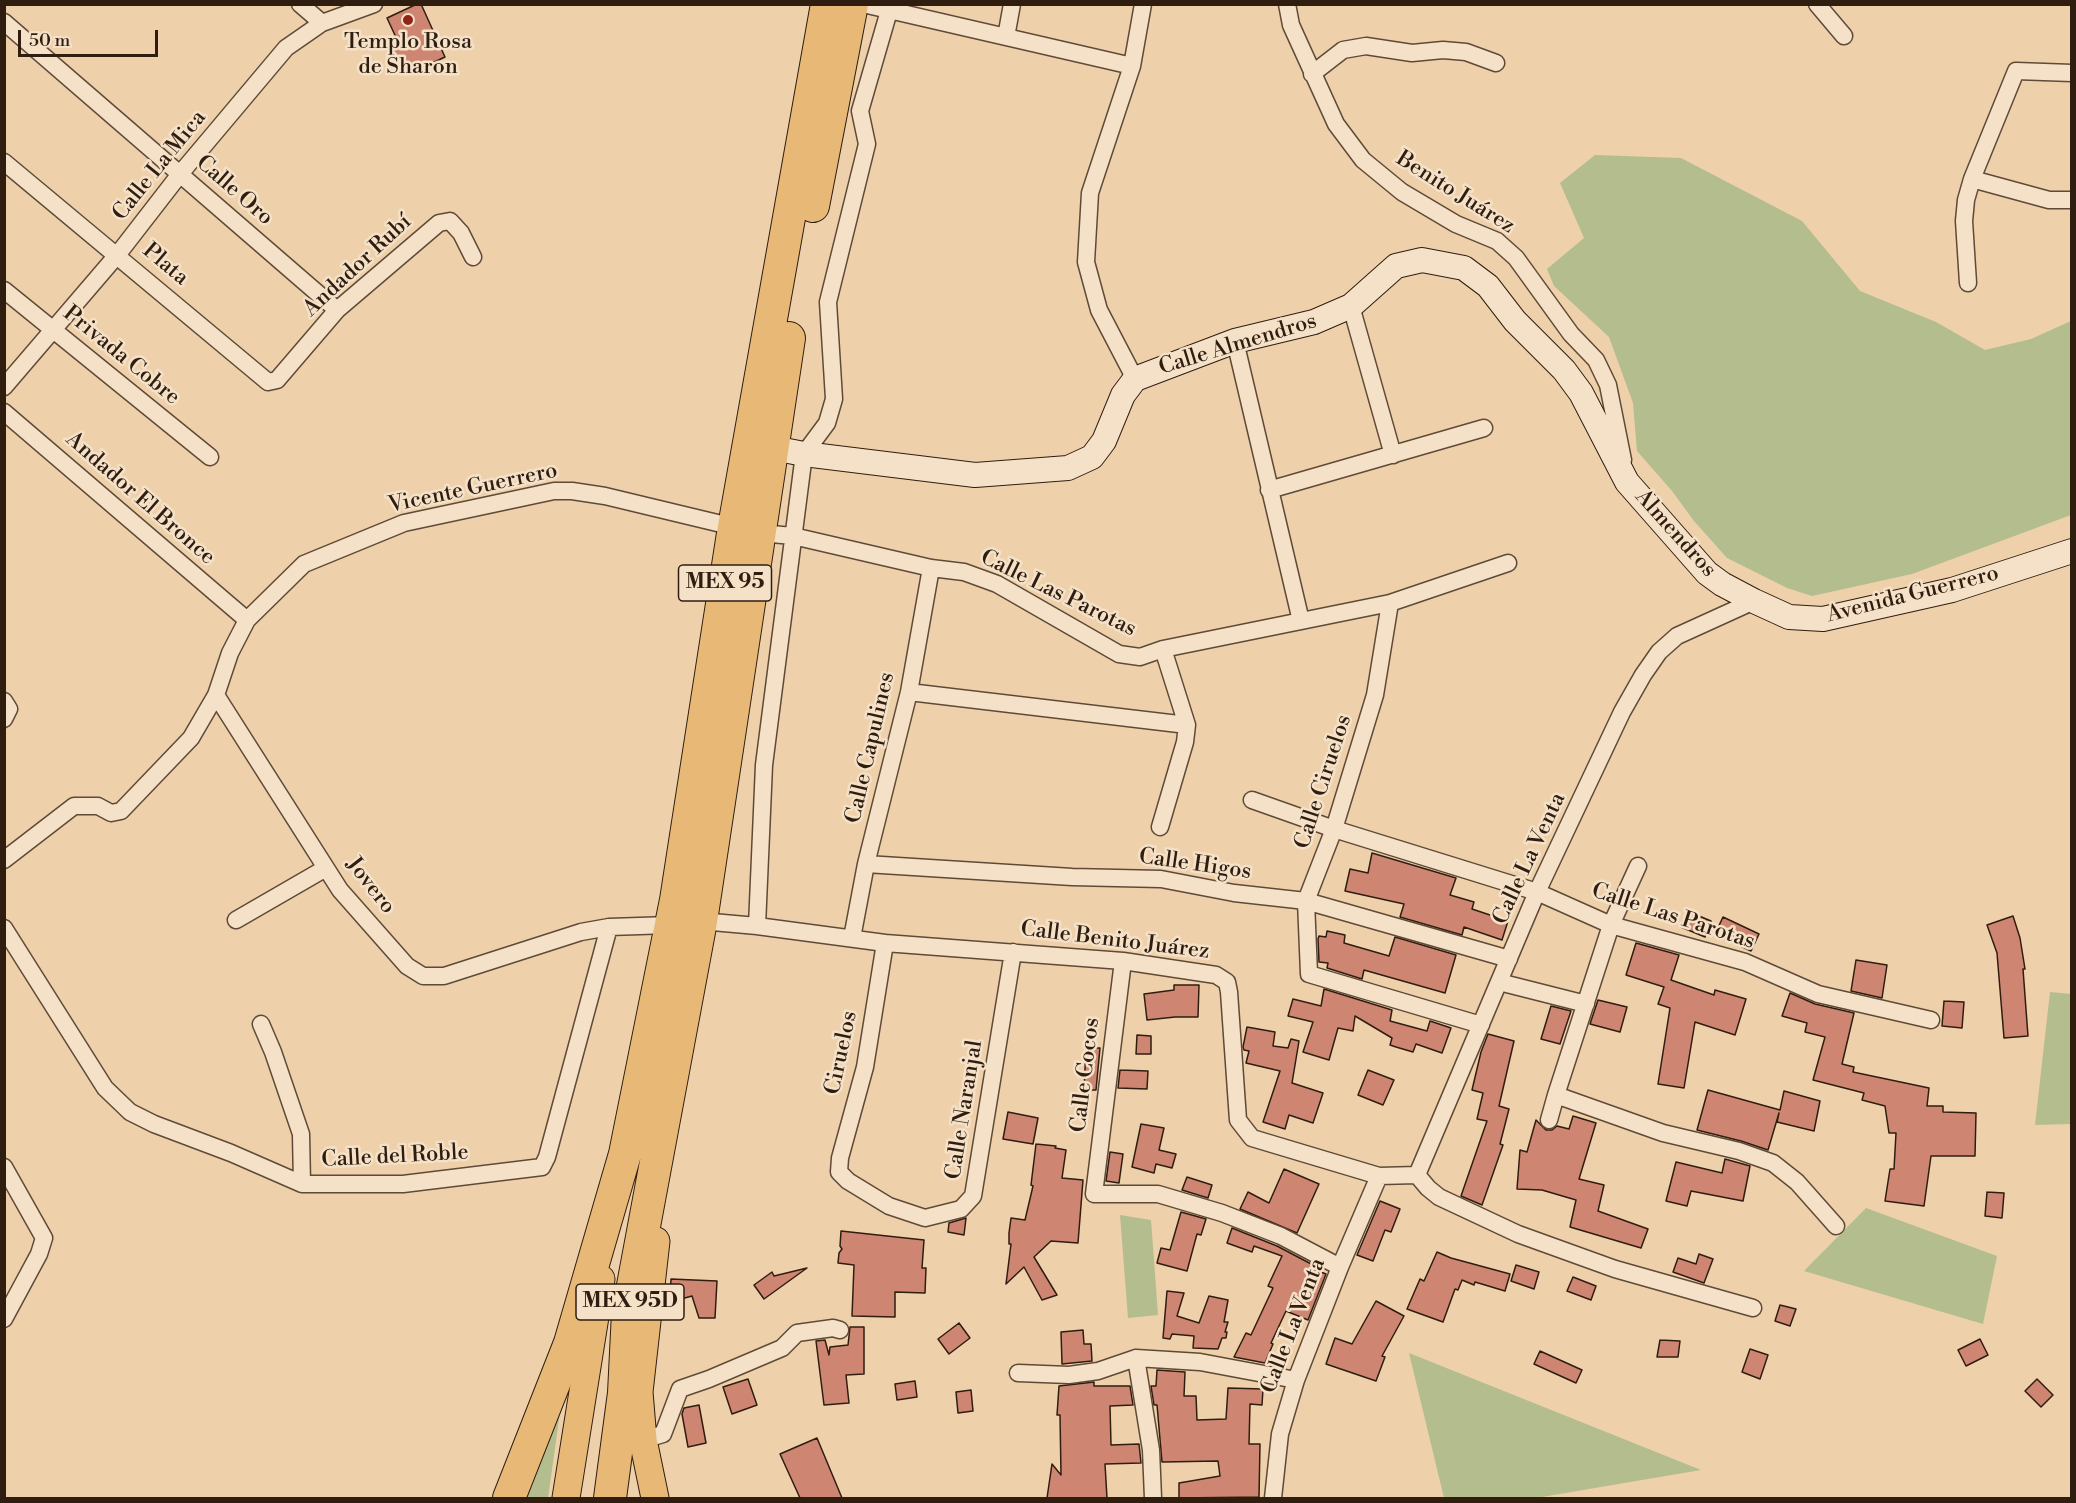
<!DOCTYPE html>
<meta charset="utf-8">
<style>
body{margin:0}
#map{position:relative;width:2076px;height:1503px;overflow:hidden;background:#eed1ab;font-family:"Libre Bodoni",serif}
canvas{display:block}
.frame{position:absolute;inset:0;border:6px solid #2f1d10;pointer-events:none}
.scale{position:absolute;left:18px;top:30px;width:140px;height:27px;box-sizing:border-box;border:3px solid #2f1d10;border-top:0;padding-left:8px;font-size:18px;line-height:21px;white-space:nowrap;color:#2f1d10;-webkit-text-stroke:4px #f4e1c8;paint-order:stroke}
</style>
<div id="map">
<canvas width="2076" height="1503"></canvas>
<div class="frame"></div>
<div class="scale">50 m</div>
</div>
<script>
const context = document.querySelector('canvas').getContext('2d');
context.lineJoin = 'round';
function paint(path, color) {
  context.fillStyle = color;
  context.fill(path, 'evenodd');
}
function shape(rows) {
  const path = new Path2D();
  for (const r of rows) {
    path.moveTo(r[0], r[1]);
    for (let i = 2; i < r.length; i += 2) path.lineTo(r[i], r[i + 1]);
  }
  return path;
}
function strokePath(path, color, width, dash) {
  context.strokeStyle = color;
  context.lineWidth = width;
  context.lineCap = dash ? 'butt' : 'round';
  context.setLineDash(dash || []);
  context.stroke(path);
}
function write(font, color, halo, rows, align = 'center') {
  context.font = font + ' "Libre Bodoni",serif';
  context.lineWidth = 5;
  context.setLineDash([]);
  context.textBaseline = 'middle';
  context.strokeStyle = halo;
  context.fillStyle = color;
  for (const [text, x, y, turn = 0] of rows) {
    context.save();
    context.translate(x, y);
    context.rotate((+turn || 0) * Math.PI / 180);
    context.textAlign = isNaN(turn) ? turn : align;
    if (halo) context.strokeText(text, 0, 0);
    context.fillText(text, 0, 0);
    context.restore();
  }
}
const green = shape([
 [1595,155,1681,158,1802,221,1860,291,1936,322,1985,350,2031,339,2071,321,2071,515,1912,574,1812,596,1787,588,1727,558,1694,521,1672,491,1637,451,1633,403,1609,337,1554,286,1547,269,1584,238,1560,183],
 [2050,992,2071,994,2071,1124,2035,1125],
 [1866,1208,1997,1256,1983,1324,1804,1271],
 [1120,1215,1151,1220,1158,1315,1128,1318],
 [1409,1353,1701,1470,1536,1498,1444,1498],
 [561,1405,548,1498,527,1498]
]);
const building = shape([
 [417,4,421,4,445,57,411,73,406,62,397,66,390,51,400,46,387,18,417,4],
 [1372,853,1456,878,1450,895,1474,902,1472,909,1508,921,1502,940,1464,927,1462,935,1400,917,1404,904,1345,891,1350,869,1368,873,1372,853],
 [1687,911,1711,921,1705,937,1681,927,1687,911],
 [2013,916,2020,938,2025,969,2023,969,2028,1036,2004,1038,1997,953,1987,925,2013,916],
 [1723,917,1759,934,1751,951,1715,934,1723,917],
 [1327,931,1345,935,1344,943,1389,956,1395,937,1456,955,1445,993,1364,970,1362,979,1327,968,1328,963,1319,962,1318,939,1319,936,1326,937,1327,931],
 [1636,943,1679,955,1671,980,1714,995,1715,990,1746,999,1735,1035,1695,1022,1684,1088,1658,1084,1670,1008,1658,1004,1664,987,1626,975,1636,943],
 [1856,960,1887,965,1882,998,1851,991,1856,960],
 [1174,985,1199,985,1198,1017,1175,1017,1147,1020,1144,994,1174,990,1174,985],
 [1324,989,1392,1010,1390,1021,1427,1031,1430,1021,1451,1028,1442,1053,1416,1044,1413,1052,1396,1047,1390,1045,1392,1038,1355,1016,1353,1031,1338,1028,1329,1060,1303,1052,1313,1022,1288,1016,1293,999,1321,1006,1324,989],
 [1790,993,1815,1004,1854,1013,1842,1064,1854,1067,1853,1072,1929,1088,1927,1106,1943,1106,1943,1112,1976,1113,1975,1156,1931,1156,1924,1206,1885,1201,1890,1169,1894,1169,1896,1133,1889,1133,1885,1106,1862,1100,1864,1093,1813,1080,1825,1037,1805,1032,1807,1023,1782,1016,1790,993],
 [1598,1000,1627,1007,1620,1032,1590,1024,1598,1000],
 [1944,1001,1964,1002,1962,1028,1942,1026,1944,1001],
 [1551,1006,1571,1011,1560,1044,1541,1039,1551,1006],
 [1247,1027,1275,1032,1273,1046,1288,1048,1291,1039,1299,1041,1292,1083,1323,1093,1313,1123,1289,1115,1285,1129,1263,1122,1280,1071,1246,1063,1249,1051,1244,1050,1243,1047,1247,1027],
 [1488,1034,1514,1041,1499,1106,1509,1109,1500,1144,1503,1145,1482,1205,1461,1196,1487,1121,1477,1119,1483,1093,1472,1090,1481,1052,1488,1034],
 [1137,1035,1151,1036,1151,1054,1136,1054,1137,1035],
 [1086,1048,1100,1048,1096,1090,1084,1090,1086,1048],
 [1120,1070,1148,1071,1147,1089,1118,1088,1120,1070],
 [1368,1070,1394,1080,1383,1105,1358,1095,1368,1070],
 [1708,1090,1780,1110,1784,1091,1820,1101,1814,1131,1777,1122,1779,1113,1768,1150,1741,1141,1697,1130,1708,1090],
 [1008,1112,1038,1118,1033,1144,1003,1139,1008,1112],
 [1573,1116,1596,1123,1579,1179,1604,1185,1598,1211,1648,1229,1641,1248,1570,1227,1576,1200,1542,1190,1517,1189,1520,1150,1527,1152,1536,1120,1546,1130,1552,1130,1557,1126,1569,1129,1573,1116],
 [1141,1124,1164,1128,1159,1150,1176,1154,1172,1168,1156,1164,1154,1173,1132,1167,1141,1124],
 [1036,1144,1056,1146,1055,1148,1066,1150,1062,1178,1083,1180,1078,1243,1051,1241,1034,1257,1057,1295,1042,1300,1024,1267,1006,1284,1011,1244,1009,1244,1009,1233,1011,1218,1025,1220,1033,1186,1031,1185,1036,1144],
 [1110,1152,1123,1154,1119,1183,1106,1181,1110,1152],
 [1725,1159,1750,1166,1743,1201,1691,1191,1687,1206,1666,1201,1676,1162,1722,1173,1725,1159],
 [1284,1169,1319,1184,1297,1233,1240,1209,1248,1192,1269,1203,1284,1169],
 [1187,1177,1212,1185,1208,1198,1182,1190,1187,1177],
 [1987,1192,2004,1193,2002,1218,1985,1216,1987,1192],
 [1380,1201,1400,1209,1391,1232,1385,1230,1373,1261,1357,1255,1380,1201],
 [1181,1212,1206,1219,1201,1235,1197,1234,1187,1271,1157,1263,1161,1248,1170,1250,1181,1212],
 [966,1218,964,1235,948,1232,949,1223,966,1218],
 [1232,1228,1277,1246,1315,1266,1313,1269,1326,1274,1308,1320,1286,1311,1271,1343,1273,1344,1265,1363,1234,1357,1246,1333,1251,1335,1273,1288,1268,1286,1282,1256,1254,1246,1252,1252,1227,1243,1232,1228],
 [841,1231,924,1240,922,1268,926,1268,925,1293,895,1292,895,1317,852,1316,854,1265,838,1263,839,1253,842,1249,840,1246,841,1231],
 [1437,1252,1451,1258,1510,1274,1505,1291,1475,1282,1474,1285,1462,1280,1458,1290,1455,1289,1443,1322,1407,1309,1420,1279,1424,1281,1437,1252],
 [1699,1254,1713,1259,1704,1283,1673,1272,1678,1258,1696,1264,1699,1254],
 [1516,1265,1539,1272,1534,1289,1511,1281,1516,1265],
 [807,1268,764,1299,754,1285,772,1272,774,1276,807,1268],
 [1573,1277,1596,1286,1591,1300,1567,1291,1573,1277],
 [671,1279,717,1281,715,1318,699,1318,692,1296,670,1302,671,1279],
 [1167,1291,1184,1293,1177,1316,1199,1323,1209,1296,1228,1300,1224,1322,1228,1322,1225,1332,1227,1332,1226,1338,1222,1338,1218,1349,1193,1348,1194,1336,1172,1334,1170,1339,1163,1338,1167,1291],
 [1376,1301,1404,1316,1382,1356,1385,1357,1376,1381,1326,1364,1335,1338,1352,1344,1376,1301],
 [1780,1305,1796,1309,1790,1326,1775,1321,1780,1305],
 [959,1323,970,1338,949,1354,938,1339,959,1323],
 [850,1327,864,1327,864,1374,846,1375,849,1403,824,1405,816,1341,825,1340,829,1355,830,1347,848,1345,850,1327],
 [1083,1330,1084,1344,1091,1344,1092,1361,1062,1364,1061,1332,1083,1330],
 [1980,1339,1988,1355,1966,1366,1958,1350,1980,1339],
 [1660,1340,1680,1341,1678,1357,1657,1357,1660,1340],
 [1750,1349,1768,1355,1760,1379,1742,1372,1750,1349],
 [1540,1351,1582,1370,1576,1383,1534,1364,1540,1351],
 [1157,1370,1185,1372,1184,1396,1196,1396,1197,1420,1226,1419,1228,1388,1263,1389,1262,1405,1250,1404,1249,1444,1260,1444,1259,1497,1179,1498,1179,1483,1220,1476,1218,1461,1162,1462,1157,1405,1154,1405,1151,1386,1156,1386,1157,1370],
 [748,1379,757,1405,732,1414,723,1387,748,1379],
 [2037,1379,2053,1395,2041,1407,2025,1391,2037,1379],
 [915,1381,917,1397,897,1400,895,1384,915,1381],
 [1094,1382,1094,1386,1130,1386,1133,1405,1110,1406,1111,1445,1139,1444,1141,1463,1105,1464,1107,1498,1047,1498,1052,1464,1061,1475,1060,1415,1057,1415,1059,1386,1094,1382],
 [971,1390,973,1411,958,1413,956,1392,971,1390],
 [699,1405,706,1443,688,1447,682,1414,684,1408,699,1405],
 [817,1438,842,1498,800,1498,780,1454,817,1438]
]);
const street = shape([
 [300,4,322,23],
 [863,4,1132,66],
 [1287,4,1291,25,1336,124,1363,160,1402,192,1456,224,1497,241,1516,258,1571,334,1596,360,1608,385,1623,460],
 [1817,4,1844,36],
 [4,22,337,310],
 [1006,37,1012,4],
 [1312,74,1343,50,1366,46,1412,53,1443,50,1466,52,1496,63],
 [4,162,268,382,277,380,337,310,439,223,450,221,461,233,473,257],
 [1972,179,2049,200,2072,200],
 [1968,283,1964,221,1966,200,1972,179,2016,71,2072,73],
 [4,290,210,457],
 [1351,306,1393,455],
 [1235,341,1301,621],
 [1135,379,1099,310,1086,262,1090,193,1132,66,1143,4],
 [4,387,118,254,180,174,286,48,322,23,374,4],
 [4,412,247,620],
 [1269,490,1484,428],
 [760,533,793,536,931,568,964,572,997,584,1119,654,1140,657,1163,649,1390,603,1508,563],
 [1390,603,1375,695,1334,829,1306,901,1309,974,1481,1025],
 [909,692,1187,725],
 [216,695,340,890,407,966,423,976,444,976,581,932,609,927,670,925],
 [4,701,9,709,4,719],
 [1252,800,1334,829,1537,892,1611,925,1745,962,1818,994,1931,1020],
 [1160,827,1185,742,1187,725,1163,649],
 [4,860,74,806,98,806,111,813,121,811,191,738,216,695,230,653,247,620,304,564,404,523,554,491,572,491,605,496,734,527],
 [866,864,1072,877,1161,879,1234,893,1306,901,1509,959],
 [236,920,326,868],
 [701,921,757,926,885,943,1123,961,1216,975,1227,982,1229,992,1238,1120,1252,1138,1379,1176,1417,1175],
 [757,926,764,765,804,454,827,423,834,399,828,302,867,144,860,111,891,4],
 [4,928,105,1088,130,1112,154,1124,231,1153,302,1184,403,1184,542,1167,547,1157,609,927],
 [852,938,866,864,909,692,931,568],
 [885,943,865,1067,840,1158,839,1172,848,1181,889,1206,925,1218,961,1209,973,1196,1013,952],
 [1123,961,1094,1194,1158,1194,1222,1213,1281,1236,1340,1267],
 [1499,982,1586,1004],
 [261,1024,273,1052,301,1134,302,1184],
 [1556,1095,1663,1133,1739,1151,1773,1163,1797,1182,1836,1226],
 [1549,1120,1556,1095,1611,925,1638,866],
 [4,1167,44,1238,39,1254,4,1319],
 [1753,1308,1615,1269,1518,1234,1439,1197,1428,1188,1417,1175,1537,892,1622,712,1643,675,1659,652,1677,636,1754,601],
 [1136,1358,1151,1450,1153,1498],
 [1018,1373,1069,1375,1098,1371,1136,1358,1200,1362,1296,1380],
 [643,1440,663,1434,680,1389,709,1379,782,1348,797,1333,833,1328,840,1330],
 [1273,1498,1280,1434,1296,1380,1340,1267,1379,1176]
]);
const secondary = shape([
 [773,448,804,454,975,475,1068,468,1092,457,1104,441,1123,395,1135,379,1235,341,1314,322,1351,306,1396,266,1422,260,1464,268,1488,286,1515,321,1564,370,1581,393,1627,482,1707,573,1722,584,1754,601,1789,617,1823,619,1952,590,2072,551]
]);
const primary = shape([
 [566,1498,601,1279],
 [655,1498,643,1440,639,1392,656,1241]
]);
const highway = shape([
 [813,206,852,4],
 [509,1498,570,1343,625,1154,676,900,734,527,827,4],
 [610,1498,624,1393,628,1312,701,921,789,338]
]);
const markers = [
 [408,20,6,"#8f2418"]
];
const shields = [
 [725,583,93],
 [630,1302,108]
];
const shieldNames = [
 ["MEX 95",725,583],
 ["MEX 95D",630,1302]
];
const poiNames = [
 ["Templo Rosa",408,43],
 ["de Sharon",408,68]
];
const streetNames = [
 ["Calle La Mica",160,166,-51],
 ["Calle Oro",234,191,41],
 ["Benito Juárez",1455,193,32],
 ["Plata",165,265,40],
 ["Andador Rubí",358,266,-43],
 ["Calle Almendros",1238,345,-17],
 ["Privada Cobre",121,356,39],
 ["Vicente Guerrero",473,489,-12],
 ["Andador El Bronce",140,499,41],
 ["Almendros",1675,534,48],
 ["Calle Las Parotas",1058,594,26],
 ["Avenida Guerrero",1913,595,-14],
 ["Calle Capulines",871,748,-77],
 ["Calle Ciruelos",1324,782,-72],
 ["Calle La Venta",1530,859,-65],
 ["Calle Higos",1195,865,8],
 ["Jovero",370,886,52],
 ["Calle Las Parotas",1673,917,18],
 ["Calle Benito Juárez",1115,941,7],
 ["Ciruelos",842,1053,-78],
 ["Calle Cocos",1086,1075,-83],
 ["Calle Naranjal",965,1110,-81],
 ["Calle del Roble",395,1157,-3],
 ["Calle La Venta",1294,1326,-69]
];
paint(green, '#b3bd8d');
paint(building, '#ce8673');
strokePath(building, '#2f1d10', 1.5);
strokePath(street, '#5f4a37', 19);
strokePath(secondary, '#2f1d10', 26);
strokePath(primary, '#2f1d10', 29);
strokePath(highway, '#2f1d10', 34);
strokePath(street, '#f4e1c8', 16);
strokePath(secondary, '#f4e1c8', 24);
strokePath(primary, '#e7b876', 27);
strokePath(highway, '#e7b876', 32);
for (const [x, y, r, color] of markers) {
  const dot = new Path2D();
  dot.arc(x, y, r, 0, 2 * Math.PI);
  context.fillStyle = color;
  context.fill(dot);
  strokePath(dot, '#f4e1c8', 2);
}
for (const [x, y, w] of shields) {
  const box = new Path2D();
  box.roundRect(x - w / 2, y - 18, w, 36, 4.5);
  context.fillStyle = '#f4e1c8';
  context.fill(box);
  strokePath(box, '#2f1d10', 1.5);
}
write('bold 21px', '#2f1d10', null, shieldNames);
write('22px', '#2f1d10', '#f4e1c8', poiNames);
write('22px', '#2f1d10', '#f4e1c8', streetNames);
</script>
